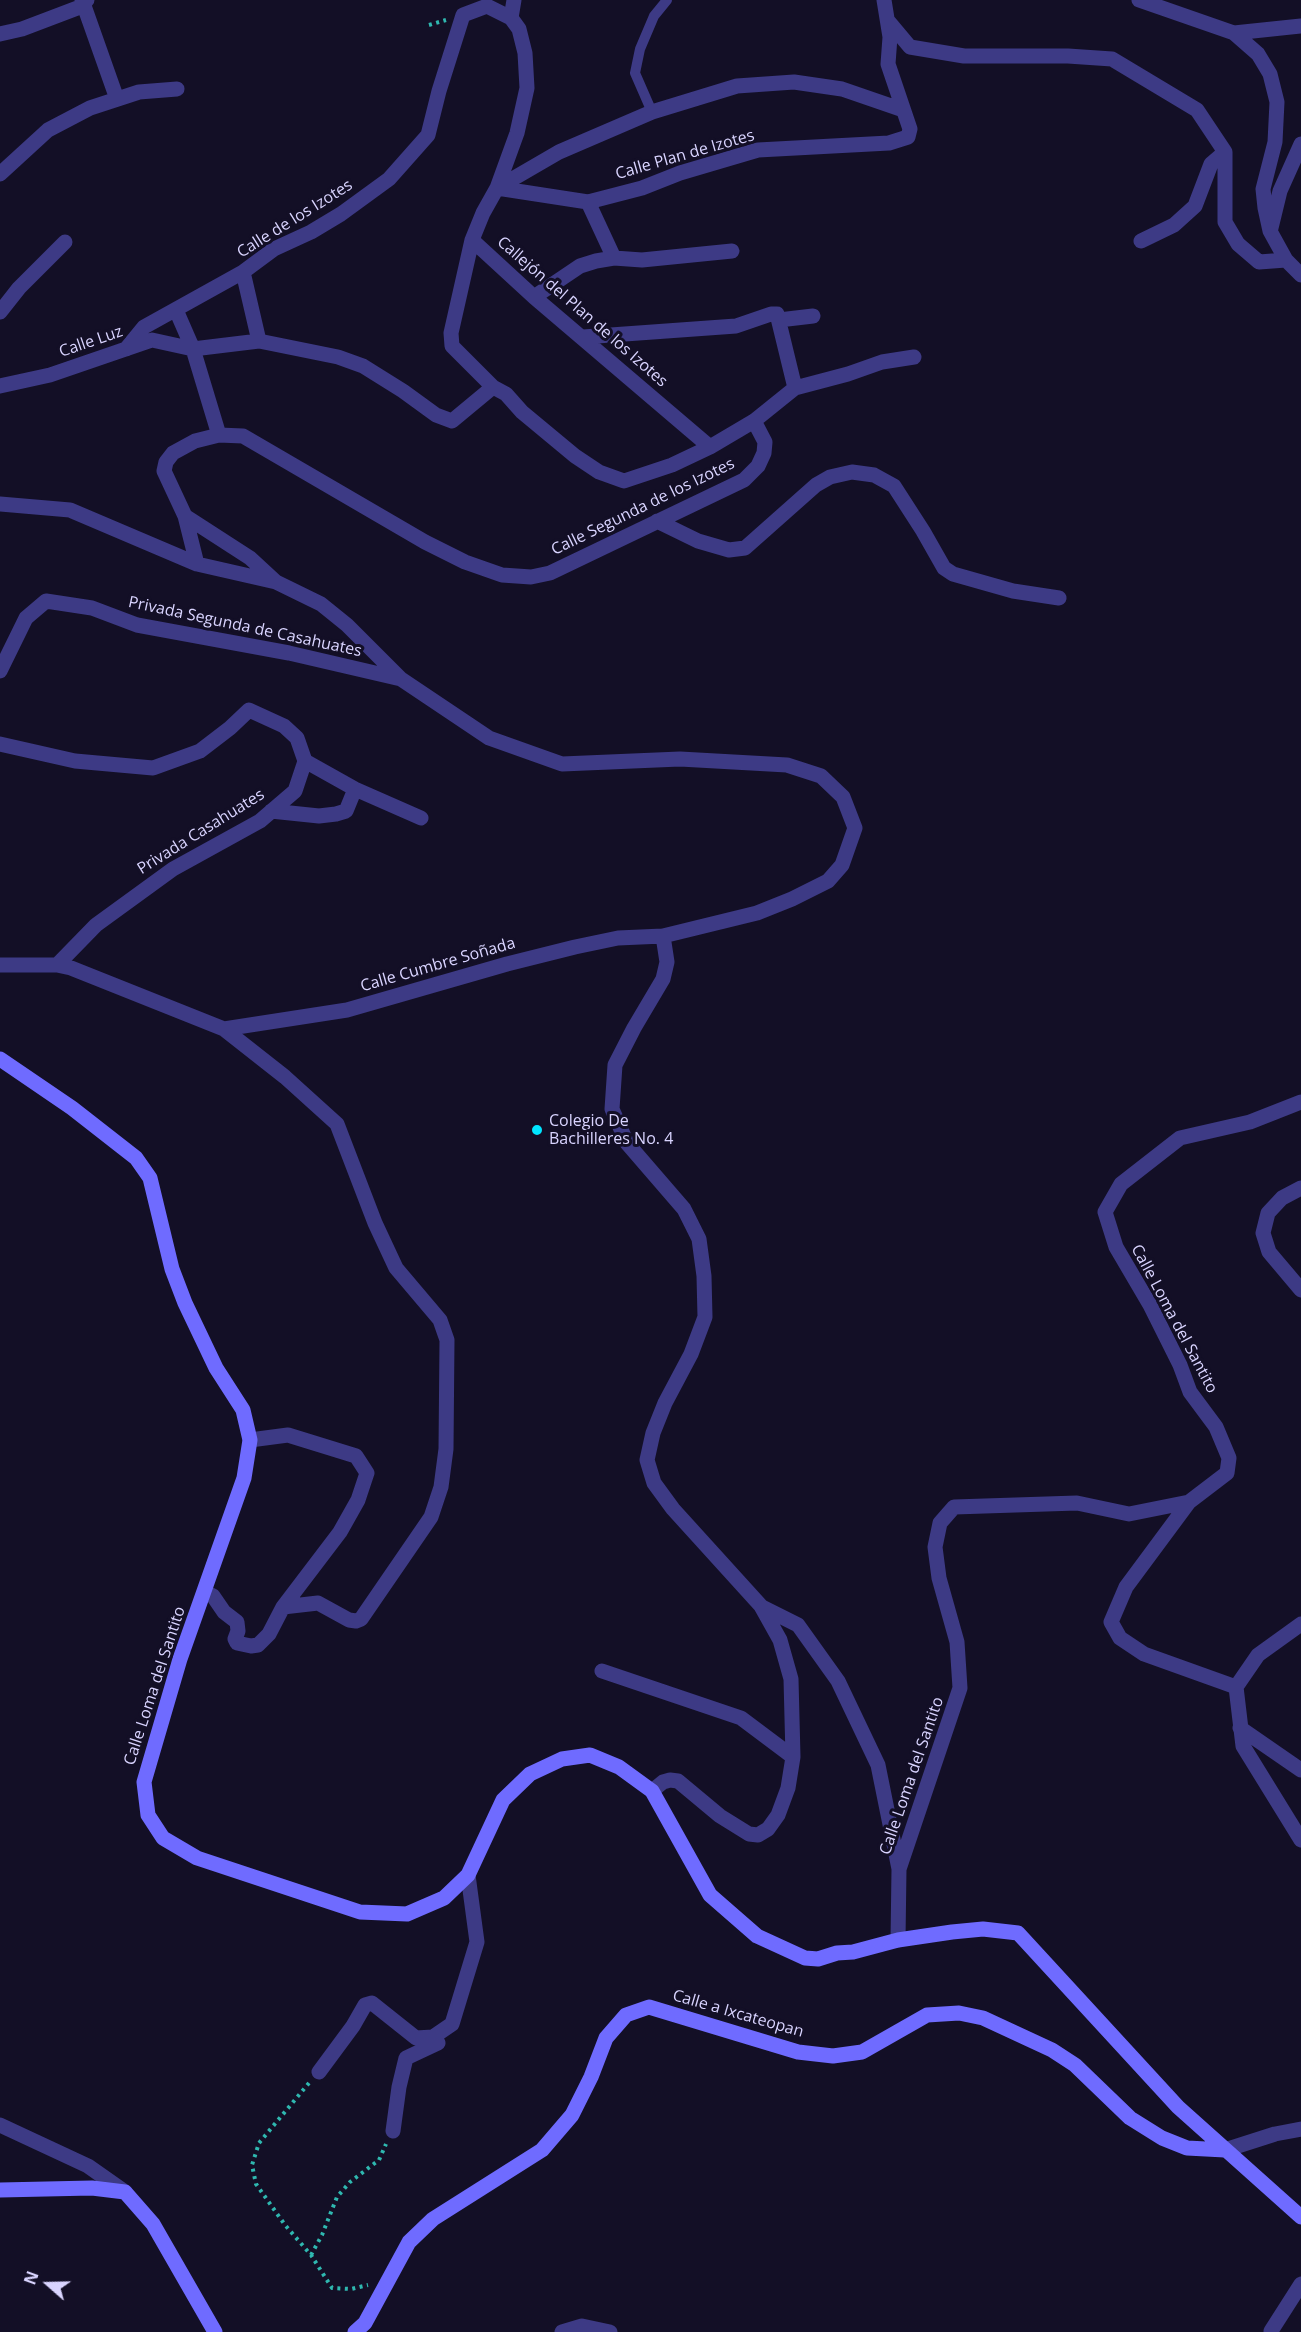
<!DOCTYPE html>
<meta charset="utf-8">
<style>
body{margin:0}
#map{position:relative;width:1301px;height:2332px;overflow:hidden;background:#130f26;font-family:"Open Sans",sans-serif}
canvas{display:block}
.north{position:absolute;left:18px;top:2254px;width:60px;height:60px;-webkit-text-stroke:4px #130f26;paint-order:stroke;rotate:290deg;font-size:16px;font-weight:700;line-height:24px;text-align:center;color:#d9d4ff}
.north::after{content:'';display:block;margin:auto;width:21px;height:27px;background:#d9d4ff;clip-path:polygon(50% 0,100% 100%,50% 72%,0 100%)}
</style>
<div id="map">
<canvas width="1301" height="2332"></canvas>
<div class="north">N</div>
</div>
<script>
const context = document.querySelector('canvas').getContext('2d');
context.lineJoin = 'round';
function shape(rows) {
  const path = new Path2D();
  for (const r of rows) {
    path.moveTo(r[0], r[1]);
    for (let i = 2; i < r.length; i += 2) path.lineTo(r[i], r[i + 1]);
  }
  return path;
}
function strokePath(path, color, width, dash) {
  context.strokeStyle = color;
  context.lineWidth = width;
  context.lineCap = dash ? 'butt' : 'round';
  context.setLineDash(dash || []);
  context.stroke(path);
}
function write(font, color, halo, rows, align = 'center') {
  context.font = font + ' "Open Sans",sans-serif';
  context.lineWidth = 6;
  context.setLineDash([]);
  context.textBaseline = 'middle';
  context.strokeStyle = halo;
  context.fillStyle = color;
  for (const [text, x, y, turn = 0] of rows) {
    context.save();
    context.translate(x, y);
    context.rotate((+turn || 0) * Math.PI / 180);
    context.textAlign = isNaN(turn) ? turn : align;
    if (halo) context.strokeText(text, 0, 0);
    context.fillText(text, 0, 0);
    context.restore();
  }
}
const path = shape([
 [429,25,446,20],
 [309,2083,259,2143,252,2165,256,2184,285,2225,311,2255,332,2288,351,2289,368,2285],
 [311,2255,322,2235,337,2197,350,2182,379,2160,386,2144]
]);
const service = shape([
 [652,112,635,73,640,49,654,16,667,0]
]);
const minor = shape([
 [82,0,117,99],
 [1139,0,1234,33,1258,54,1270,74,1277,102,1275,142,1263,189,1265,208,1270,231,1286,260,1301,275],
 [511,18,514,0],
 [889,22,910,47,964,56,1068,56,1112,59,1197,110,1225,152,1225,222,1238,244,1259,262,1286,260],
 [1234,33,1301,26],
 [0,34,22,29,80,7,87,0],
 [0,174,48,130,90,108,139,92,177,89],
 [497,188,588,202,642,188,680,173,758,150,889,143,908,137,910,129,888,64,890,37,884,0],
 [497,188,559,152,652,112,737,86,794,82,842,89,903,110],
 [588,202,614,258],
 [1271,228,1280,191,1301,144],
 [472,240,534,297,710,447],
 [1141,241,1174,225,1195,206,1211,164,1225,152],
 [243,272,259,341],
 [534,297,580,266,596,261,614,258,642,260,732,251],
 [176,310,193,349,219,435],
 [0,312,19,288,65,242],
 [779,320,813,316],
 [583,337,736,326,771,314,777,314,795,388],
 [126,349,144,327,243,272,274,249,311,232,341,214,389,179,428,135,439,91,463,15,487,6,511,18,519,29,525,53,527,88,517,133,497,188,483,213,472,240,451,333,452,346,493,387,506,394,522,412,575,456,599,472,624,481,672,465,710,447,754,421,795,388,848,374,882,362,914,357],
 [0,386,50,375,152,340,193,349,259,341,338,357,363,366,403,391,436,415,452,421,493,387],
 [0,504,70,510,197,564,276,582],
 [185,516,250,558,276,582,321,604,347,625,401,679,489,738,562,764,680,759,787,765,821,776,843,797,855,828,842,865,828,881,792,899,757,913,663,936,618,938,575,947,507,964,347,1010,224,1029],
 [657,521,698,541,729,550,745,548,816,485,830,477,852,472,874,475,894,486,923,531,944,568,953,574,1013,591,1059,598],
 [197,564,185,516,164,471,166,462,173,453,195,441,219,435,243,436,425,542,465,562,502,575,531,577,550,573,744,480,758,466,764,453,765,442,754,421],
 [0,671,26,618,46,601,92,608,137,625,289,653,401,679],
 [0,744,75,761,153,768,200,751,230,728,249,710,284,726,297,738,305,761,295,791,260,821,173,869,96,925,57,965],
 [305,761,355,789,421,818],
 [271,811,319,816,336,814,346,811,355,789],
 [0,965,57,965,71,968,224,1029,285,1077,337,1124,375,1223,396,1268,440,1320,447,1340,446,1449,441,1487,431,1517,361,1619,356,1621,349,1620,318,1603,283,1607],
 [1301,1188,1282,1198,1268,1213,1263,1233,1269,1252,1301,1290],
 [1189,1502,1126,1587,1111,1622,1120,1638,1144,1654,1236,1687],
 [205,1592,213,1596,224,1612,237,1622,238,1631,235,1639,237,1643,251,1646,258,1645,269,1634,283,1607,340,1532,358,1500,367,1473,356,1456,288,1435,250,1440],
 [762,1607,798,1625,838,1681,878,1765,899,1869],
 [1301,1624,1258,1655,1236,1687,1243,1746,1301,1840],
 [602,1671,741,1718,793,1757],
 [1240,1728,1301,1770],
 [652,1791,663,1782,670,1780,678,1781,720,1816,749,1834,758,1835,768,1829,778,1815,788,1788,793,1757,791,1679,780,1640,761,1606,673,1509,654,1483,647,1460,653,1433,665,1403,691,1354,705,1317,704,1276,699,1239,684,1209,627,1143,612,1109,615,1065,634,1028,663,979,667,962,663,936],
 [898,1940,899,1869,960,1688,957,1642,939,1578,935,1547,940,1523,954,1507,1077,1503,1129,1514,1189,1502,1227,1473,1229,1458,1216,1427,1190,1392,1180,1365,1150,1305,1116,1247,1105,1212,1121,1184,1180,1138,1250,1122,1301,1102],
 [319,2072,353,2026,365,2005,372,2003,416,2038,433,2037,452,2024,477,1942,468,1875],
 [0,2125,88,2166,125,2192],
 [393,2131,399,2087,406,2058,438,2043,433,2037],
 [1225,2150,1275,2134,1301,2129],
 [1271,2331,1301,2284],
 [562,2332,582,2326,610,2332]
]);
const secondary = shape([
 [0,1059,72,1108,136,1158,150,1178,172,1269,185,1303,216,1368,243,1410,250,1440,244,1478,180,1659,144,1782,148,1815,163,1838,197,1858,360,1912,407,1914,444,1898,468,1875,503,1800,530,1774,562,1759,590,1755,619,1767,652,1791,710,1895,757,1936,805,1958,818,1959,837,1953,853,1952,898,1940,952,1932,983,1929,1018,1933,1178,2107,1301,2217],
 [0,2190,92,2188,125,2192,153,2224,215,2332],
 [355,2332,365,2323,409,2242,433,2219,542,2150,572,2115,591,2077,606,2038,626,2015,649,2007,798,2052,833,2056,862,2052,927,2015,959,2013,983,2018,1052,2050,1075,2065,1130,2118,1162,2138,1187,2148,1225,2150]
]);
const markers = [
 [537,1130,6,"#00e5ff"]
];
const streetNames = [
 ["Calle Plan de Izotes",685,155,-16],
 ["Calle de los Izotes",295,219,-32],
 ["Callejón del Plan de los Izotes",582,312,41],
 ["Calle Luz",91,342,-19],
 ["Calle Segunda de los Izotes",643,507,-26],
 ["Privada Segunda de Casahuates",245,627,12],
 ["Privada Casahuates",201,832,-32],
 ["Calle Cumbre Soñada",438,965,-16],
 ["Calle Loma del Santito",1174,1319,62],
 ["Calle Loma del Santito",155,1686,-72],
 ["Calle Loma del Santito",912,1776,-71],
 ["Calle a Ixcateopan",738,2014,16]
];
const poiNames = [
 ["Colegio De",549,1121],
 ["Bachilleres No. 4",549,1139]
];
strokePath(path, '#2fb8b0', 4, [3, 4.5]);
strokePath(service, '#3d3a85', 10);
strokePath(minor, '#3d3a85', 15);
strokePath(secondary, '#6f6bff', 15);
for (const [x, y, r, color] of markers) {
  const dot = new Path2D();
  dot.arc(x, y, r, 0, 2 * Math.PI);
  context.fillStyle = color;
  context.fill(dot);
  strokePath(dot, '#130f26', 2);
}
write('16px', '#d9d4ff', '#130f26', streetNames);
write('16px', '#d9d4ff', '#130f26', poiNames, 'left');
</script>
